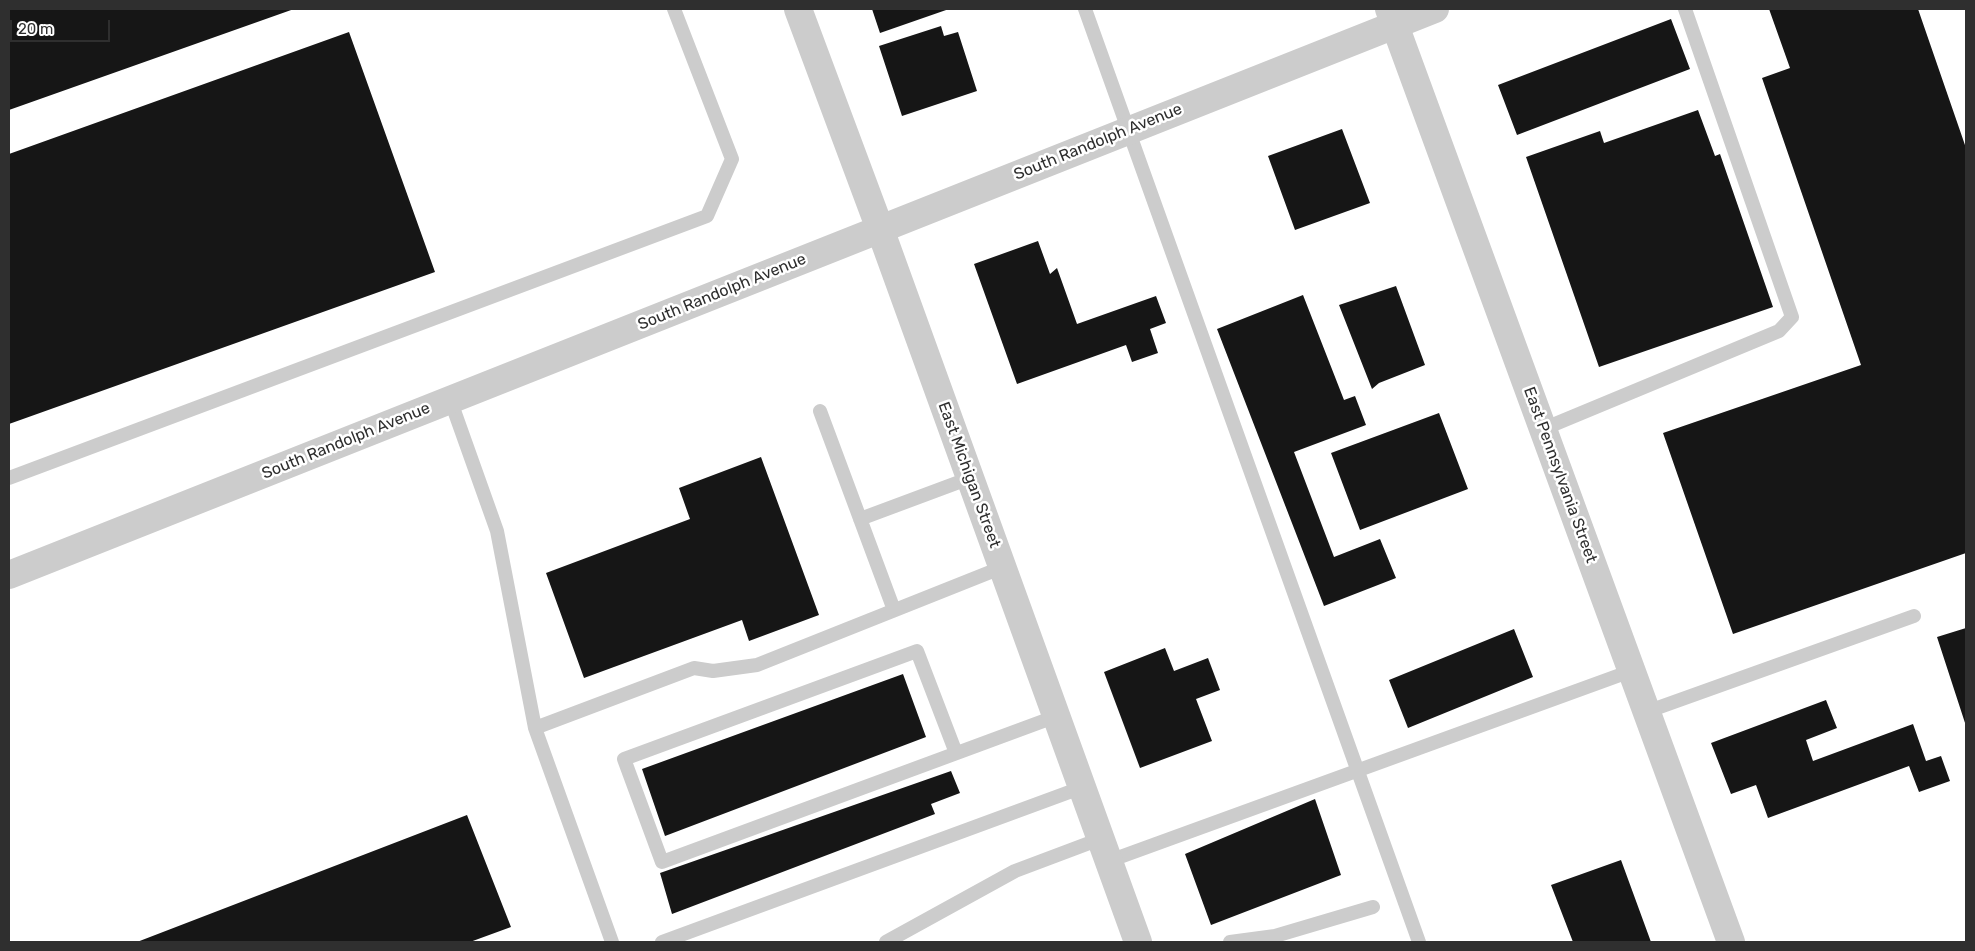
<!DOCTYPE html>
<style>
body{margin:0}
#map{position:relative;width:1975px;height:951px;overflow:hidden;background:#fff;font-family:Rubik,sans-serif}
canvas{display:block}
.frame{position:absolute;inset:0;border:10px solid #2f2f2f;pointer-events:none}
.scale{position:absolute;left:10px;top:20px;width:100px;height:22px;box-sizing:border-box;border:2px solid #2f2f2f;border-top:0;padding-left:6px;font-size:15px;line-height:18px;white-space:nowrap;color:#2f2f2f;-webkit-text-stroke:4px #fff;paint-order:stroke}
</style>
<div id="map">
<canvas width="1975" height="951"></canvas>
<div class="frame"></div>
<div class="scale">20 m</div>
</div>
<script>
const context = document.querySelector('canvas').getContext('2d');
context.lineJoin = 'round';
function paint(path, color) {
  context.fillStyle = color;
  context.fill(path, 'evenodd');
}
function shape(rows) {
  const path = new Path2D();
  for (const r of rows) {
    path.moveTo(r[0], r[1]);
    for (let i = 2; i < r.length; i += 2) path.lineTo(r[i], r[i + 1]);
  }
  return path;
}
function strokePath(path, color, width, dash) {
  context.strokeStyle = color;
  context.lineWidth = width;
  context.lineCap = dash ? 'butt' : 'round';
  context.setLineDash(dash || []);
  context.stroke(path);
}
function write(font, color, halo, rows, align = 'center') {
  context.font = font + ' Rubik,sans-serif';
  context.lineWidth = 5;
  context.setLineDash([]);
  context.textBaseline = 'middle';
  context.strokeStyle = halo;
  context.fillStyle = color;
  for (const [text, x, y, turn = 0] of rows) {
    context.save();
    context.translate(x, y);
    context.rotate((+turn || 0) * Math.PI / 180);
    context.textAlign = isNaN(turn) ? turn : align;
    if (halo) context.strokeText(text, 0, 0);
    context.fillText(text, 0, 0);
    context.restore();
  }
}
const building = shape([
 [9,9,294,9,9,110],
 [872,9,949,9,880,33],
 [1769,9,1918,9,1966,148,1966,553,1733,634,1663,433,1861,365,1762,78,1790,68],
 [1671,19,1690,69,1517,135,1498,85],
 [941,26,944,36,958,32,977,91,902,116,879,46],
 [349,32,435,272,9,424,9,154],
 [1698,110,1715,156,1720,154,1773,307,1599,367,1526,157,1600,131,1604,143],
 [1342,129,1370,203,1295,230,1268,156],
 [1038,241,1050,274,1057,268,1077,324,1156,296,1166,323,1150,329,1158,353,1132,362,1126,345,1017,384,974,264],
 [1396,286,1425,365,1379,383,1372,389,1339,305],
 [1303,295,1344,400,1355,396,1366,425,1294,452,1334,557,1380,539,1396,578,1324,606,1217,329],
 [1439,413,1468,489,1360,530,1331,453],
 [761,457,819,615,749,641,742,620,584,678,546,573,690,519,679,488],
 [1966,628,1966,726,1937,637],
 [1514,629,1533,677,1408,728,1389,680],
 [1165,648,1174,671,1208,658,1220,690,1196,699,1212,741,1140,768,1104,672],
 [903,674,926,737,665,836,642,769],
 [1826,700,1837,728,1806,740,1813,761,1913,724,1926,761,1941,756,1950,781,1919,792,1909,766,1768,818,1756,785,1731,794,1711,743],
 [951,771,960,793,931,804,935,814,672,914,660,873],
 [1315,799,1341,875,1211,925,1185,854],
 [467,815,511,927,470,942,137,942],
 [1621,860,1651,942,1573,942,1551,885]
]);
const service = shape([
 [1085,9,1419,942],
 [450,399,497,531,535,728,694,668,713,671,757,665,1003,567],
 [820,411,894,610],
 [1543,429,1779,331,1792,317,1685,9],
 [9,478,707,216,732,159,674,9],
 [860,519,970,478],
 [1646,712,1914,616],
 [535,728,612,942],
 [956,753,917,651,624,759,662,862,1057,716],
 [1109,861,1631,671],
 [662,942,1083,787],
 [886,942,1015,871,1100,839],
 [1230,942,1275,936,1373,907]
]);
const minor = shape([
 [798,9,880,229,1138,942],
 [1389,9,1731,942],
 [9,575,1435,9]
]);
const streetNames = [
 ["South Randolph Avenue",1098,142,-22],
 ["South Randolph Avenue",722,292,-22],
 ["South Randolph Avenue",346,441,-22],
 ["East Michigan Street",969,475,70],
 ["East Pennsylvania Street",1560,475,70]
];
paint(building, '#161616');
strokePath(service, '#ccc', 14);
strokePath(minor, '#ccc', 28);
write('16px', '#2f2f2f', '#fff', streetNames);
</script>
